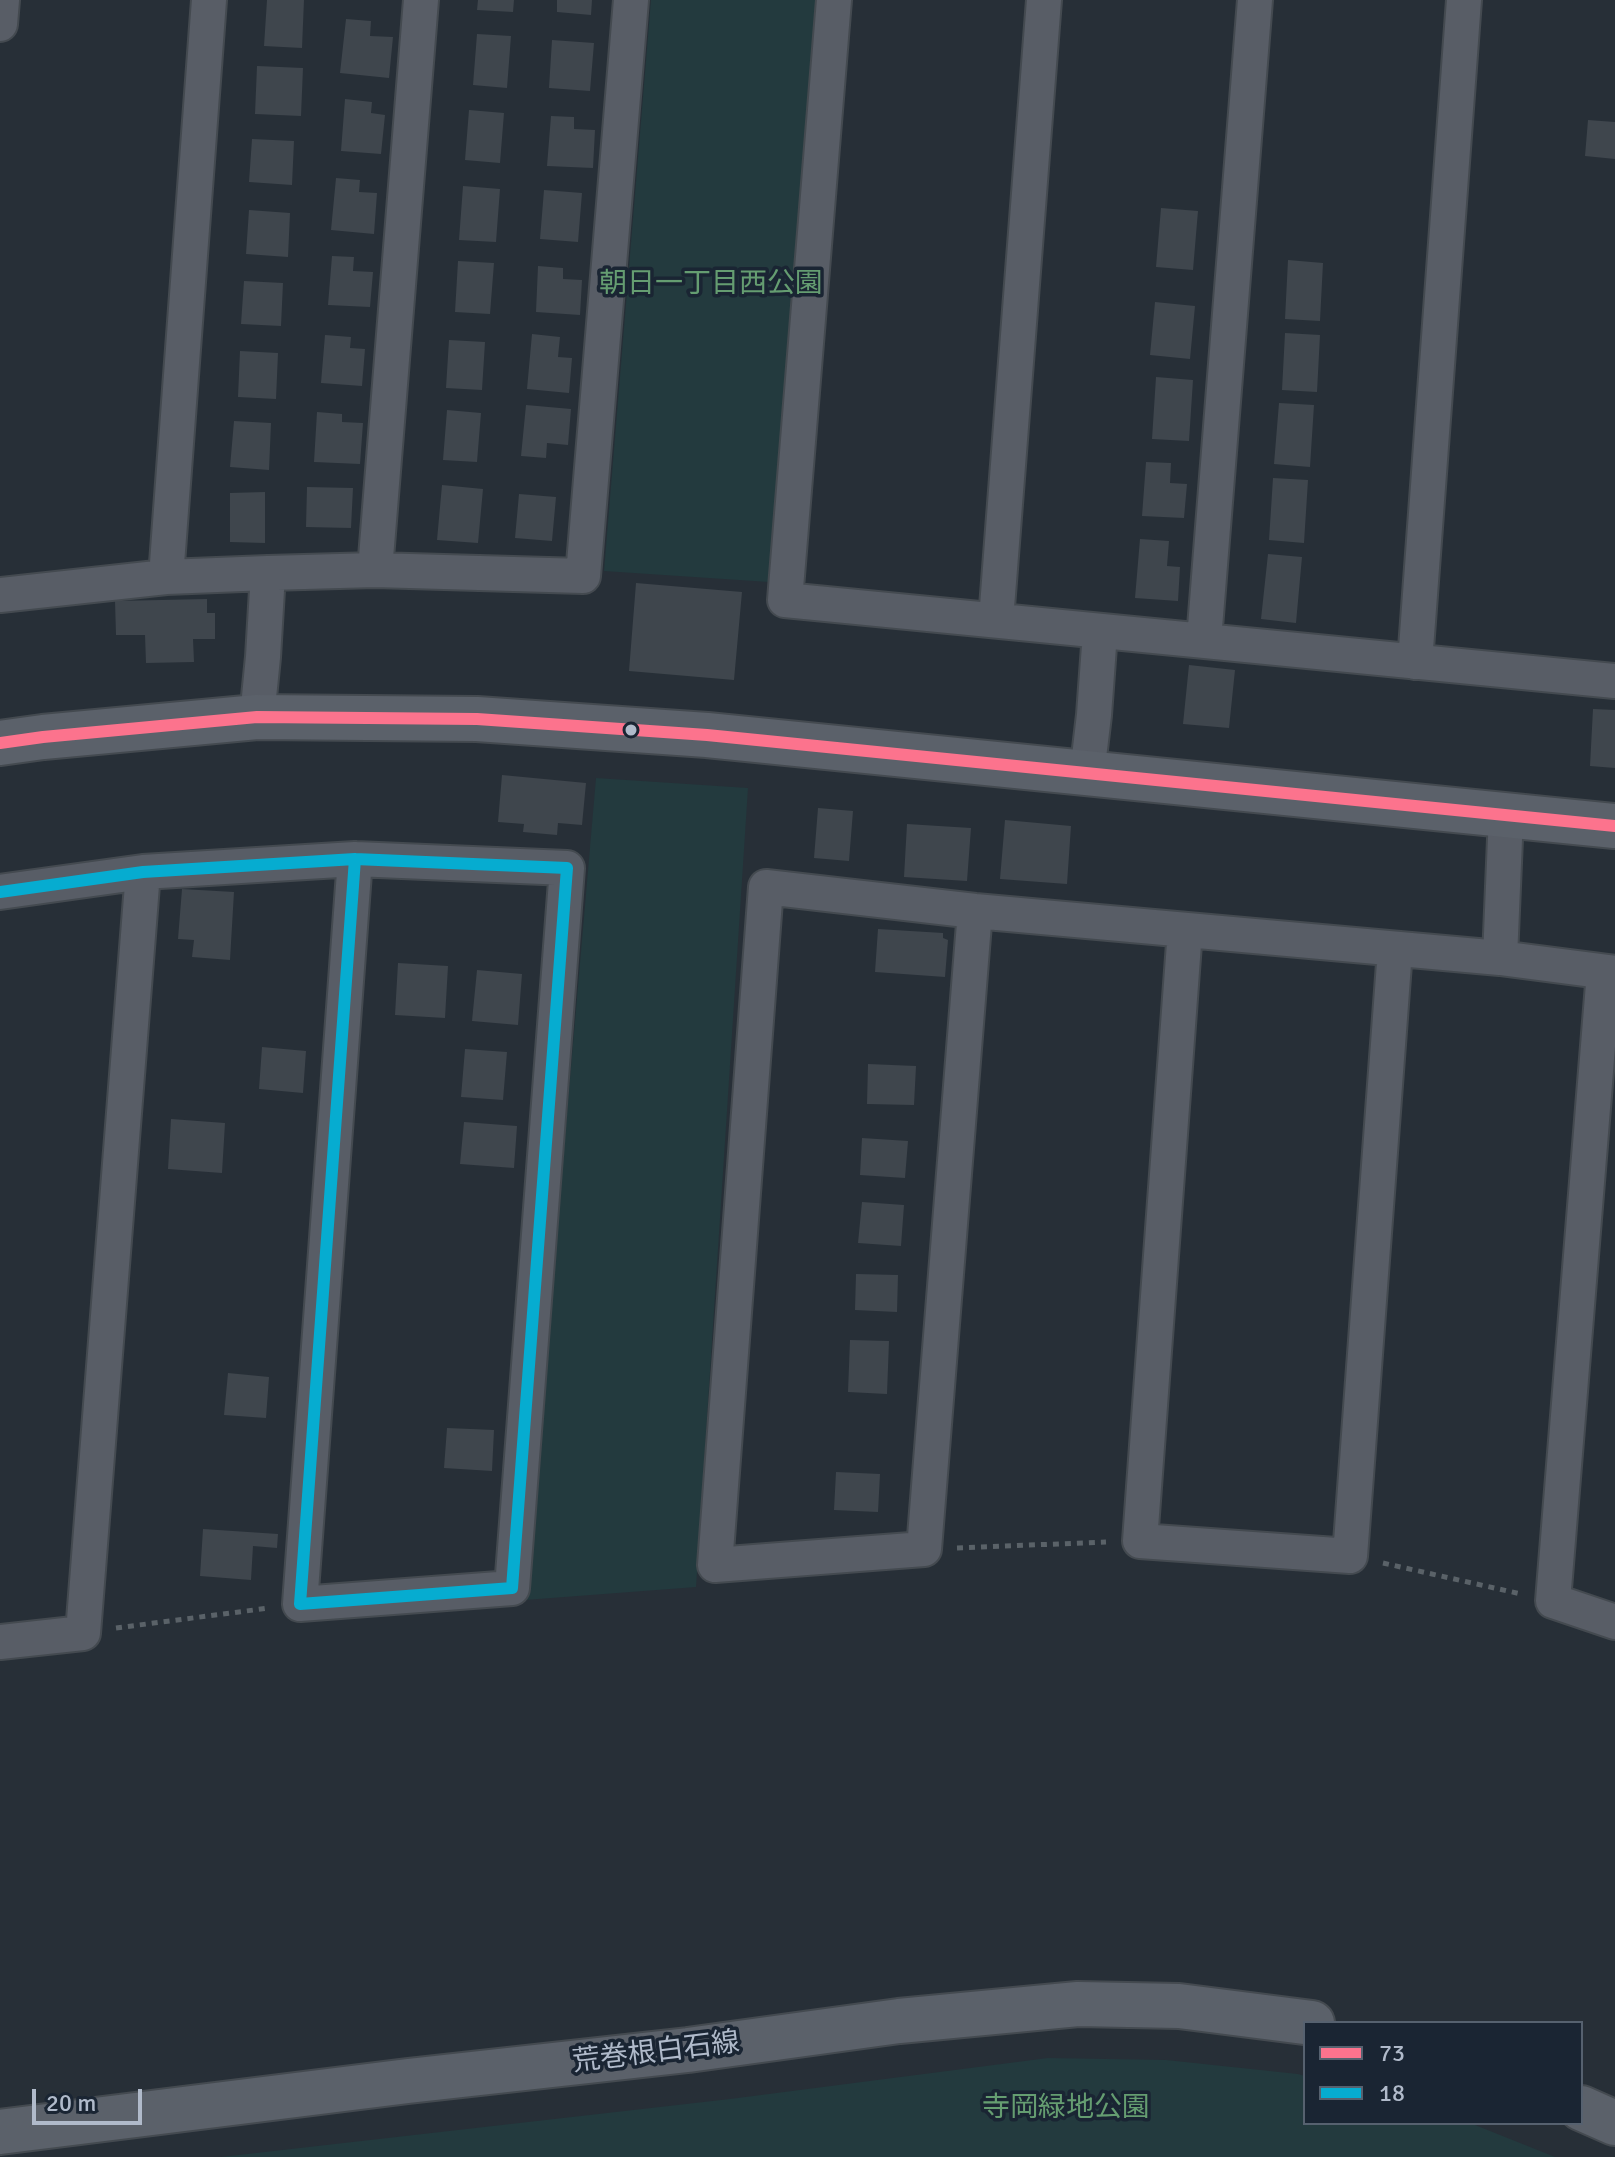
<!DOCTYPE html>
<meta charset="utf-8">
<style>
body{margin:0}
#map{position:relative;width:1615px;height:2157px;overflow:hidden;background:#272f37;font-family:Signika,sans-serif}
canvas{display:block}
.legend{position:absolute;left:1303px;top:2021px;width:280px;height:104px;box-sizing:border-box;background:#1a2533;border:2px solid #56616f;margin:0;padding:10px 14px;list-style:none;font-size:24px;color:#b0baca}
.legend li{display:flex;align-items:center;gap:16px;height:40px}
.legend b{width:40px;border:2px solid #56616f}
.scale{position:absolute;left:32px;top:2089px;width:110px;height:36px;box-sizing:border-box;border:4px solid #b0baca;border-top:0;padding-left:10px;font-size:24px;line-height:28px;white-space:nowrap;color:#b0baca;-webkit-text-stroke:6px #1a2533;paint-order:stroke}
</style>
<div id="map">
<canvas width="1615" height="2157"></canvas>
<ul class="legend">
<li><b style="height:10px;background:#fc738d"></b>73</li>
<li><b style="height:10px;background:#06acd0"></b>18</li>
</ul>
<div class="scale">20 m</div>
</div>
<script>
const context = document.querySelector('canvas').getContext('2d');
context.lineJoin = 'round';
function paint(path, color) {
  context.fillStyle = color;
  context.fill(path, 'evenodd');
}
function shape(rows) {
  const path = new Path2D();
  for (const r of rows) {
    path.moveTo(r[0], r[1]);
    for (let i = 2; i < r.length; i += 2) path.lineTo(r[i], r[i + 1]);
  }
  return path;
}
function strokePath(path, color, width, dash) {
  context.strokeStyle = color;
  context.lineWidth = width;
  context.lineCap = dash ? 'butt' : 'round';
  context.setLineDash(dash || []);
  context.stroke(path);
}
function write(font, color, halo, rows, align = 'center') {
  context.font = font + ' Signika,"Noto Sans JP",sans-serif';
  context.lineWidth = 7;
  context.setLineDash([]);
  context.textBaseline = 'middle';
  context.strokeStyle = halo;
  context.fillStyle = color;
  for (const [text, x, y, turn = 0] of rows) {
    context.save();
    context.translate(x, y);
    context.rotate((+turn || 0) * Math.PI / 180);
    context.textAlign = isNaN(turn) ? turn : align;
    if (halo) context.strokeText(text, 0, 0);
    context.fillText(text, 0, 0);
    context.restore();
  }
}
const green = shape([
 [651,0,817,0,769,582,604,571],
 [596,778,748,788,696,1587,525,1600],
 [1048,2058,1166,2060,1298,2074,1305,2076,1305,2123,1470,2123,1555,2157,221,2157,730,2099]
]);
const building = shape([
 [267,0,304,0,302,48,264,46],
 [478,0,514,0,513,12,477,10],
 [557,0,592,0,591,15,557,12],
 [346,19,371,21,370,36,393,37,389,78,340,73],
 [477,34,511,36,507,88,473,85],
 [552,40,594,43,590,91,549,88],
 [257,66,303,68,301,116,255,114],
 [345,99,372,102,371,113,385,115,381,154,341,151],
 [469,110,504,113,500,163,465,160],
 [551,116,574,117,574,129,595,130,593,168,547,166],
 [1588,120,1615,122,1615,159,1585,156],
 [252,139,294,141,292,185,249,182],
 [336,178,360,180,359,192,377,193,374,234,331,230],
 [463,186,500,189,496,242,459,240],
 [544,190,582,193,578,242,540,239],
 [1161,208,1198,211,1193,270,1156,267],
 [249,210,290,213,288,257,246,254],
 [332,256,354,257,353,271,373,272,370,307,328,305],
 [1288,260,1323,263,1320,321,1285,319],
 [458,261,494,263,490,314,455,312],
 [538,266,563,268,563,279,582,280,580,315,536,312],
 [244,281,283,283,281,326,241,324],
 [1155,302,1195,306,1190,359,1150,355],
 [1285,333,1320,335,1317,392,1282,390],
 [532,334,560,337,558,357,572,358,569,393,527,389],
 [325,335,351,337,350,348,365,349,362,386,321,383],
 [449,340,485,342,482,390,446,388],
 [240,351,278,353,276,399,238,397],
 [1156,377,1193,380,1189,441,1152,439],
 [1279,403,1314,405,1310,467,1274,464],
 [526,405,571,409,568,445,547,443,546,458,521,456],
 [447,410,481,413,477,462,443,460],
 [317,412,342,414,342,422,363,423,360,464,314,462],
 [234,421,271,423,269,470,230,467],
 [1146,462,1171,463,1170,483,1187,484,1184,518,1142,516],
 [1273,478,1308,480,1304,543,1269,540],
 [442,485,483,489,478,543,437,540],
 [307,487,353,488,351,528,306,527],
 [265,492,265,543,230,542,230,493],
 [519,494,556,497,552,541,515,538],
 [1140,539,1169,541,1167,566,1180,567,1178,601,1135,598],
 [1268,554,1302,557,1296,623,1261,619],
 [636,583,742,592,734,680,629,671],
 [207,599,207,613,215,613,215,639,193,639,194,662,146,663,145,635,116,635,115,601],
 [1189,665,1235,670,1229,728,1183,724],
 [1593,709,1615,710,1615,768,1590,766],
 [502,775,586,783,582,825,558,823,557,835,523,832,524,824,498,822],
 [818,808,853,811,849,861,814,858],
 [1005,820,1071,826,1067,884,1000,879],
 [907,824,971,828,967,881,904,877],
 [182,889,234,892,230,960,192,957,194,940,178,939],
 [878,929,943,933,943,938,948,940,945,977,875,972],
 [398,963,448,966,445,1018,395,1015],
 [477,970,522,974,518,1025,472,1021],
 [262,1047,306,1051,303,1093,259,1089],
 [465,1049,507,1052,503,1100,461,1097],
 [868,1064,916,1066,914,1105,867,1104],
 [171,1119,225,1123,222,1173,168,1169],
 [464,1122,517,1126,514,1168,460,1164],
 [862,1138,908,1141,905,1178,860,1175],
 [862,1202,904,1205,901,1246,858,1243],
 [856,1274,898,1275,897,1312,855,1310],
 [850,1340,889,1341,887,1394,848,1392],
 [228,1373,269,1377,266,1418,224,1415],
 [447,1428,494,1430,492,1471,444,1468],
 [836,1472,880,1474,878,1512,834,1510],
 [203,1529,278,1534,277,1548,253,1546,251,1580,200,1576]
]);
const path = shape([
 [957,1548,1106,1542],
 [1383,1563,1521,1594],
 [116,1628,269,1608]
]);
const street = shape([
 [834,0,785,600,1615,681],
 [0,24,2,0],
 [375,570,421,0],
 [166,577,209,0],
 [0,595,166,577,268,573,375,570,583,576,631,0],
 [996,620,1044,0],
 [1204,640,1255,0],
 [1415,662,1464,0],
 [257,717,263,657,268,573],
 [1087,774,1094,715,1100,632],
 [0,892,143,872,355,859,567,868,512,1588,300,1604,355,859],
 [975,911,924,1549,715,1565,766,887,975,911,1500,958,1615,973],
 [1185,930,1140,1541,1350,1556,1395,950],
 [1500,958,1506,815],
 [1604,972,1553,1601,1615,1622],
 [0,1642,83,1633,143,872]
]);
const secondary = shape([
 [0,743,43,737,257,717,477,719,707,735,1615,826],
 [1581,2108,1615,2123],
 [0,2132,408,2081,688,2050,899,2021,1078,2004,1179,2006,1312,2023]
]);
const bus1 = shape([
 [0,743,43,737,257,717,477,719,707,735,1615,826]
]);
const bus2 = shape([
 [0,892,143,872,355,859,567,868,512,1588,300,1604,355,859]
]);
const markers = [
 [631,730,7,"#b0baca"]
];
const parkNames = [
 ["朝日一丁目西公園",711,285],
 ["寺岡緑地公園",1066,2109]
];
const streetNames = [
 ["荒巻根白石線",656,2053,-7]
];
paint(green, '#233a3e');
paint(building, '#3f464d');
strokePath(street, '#444a50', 38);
strokePath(secondary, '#444a50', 48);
strokePath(path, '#5a6268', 5, [6, 6]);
strokePath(street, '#585d66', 34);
strokePath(secondary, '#5b616a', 44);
strokePath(bus1, '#fc738d', 12);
strokePath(bus2, '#06acd0', 12);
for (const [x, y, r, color] of markers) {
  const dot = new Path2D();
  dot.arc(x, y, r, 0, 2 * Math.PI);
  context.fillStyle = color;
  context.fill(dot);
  strokePath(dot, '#1a2533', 3);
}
write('28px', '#659d71', '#1a2533', parkNames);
write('28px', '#b0baca', '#1a2533', streetNames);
</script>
